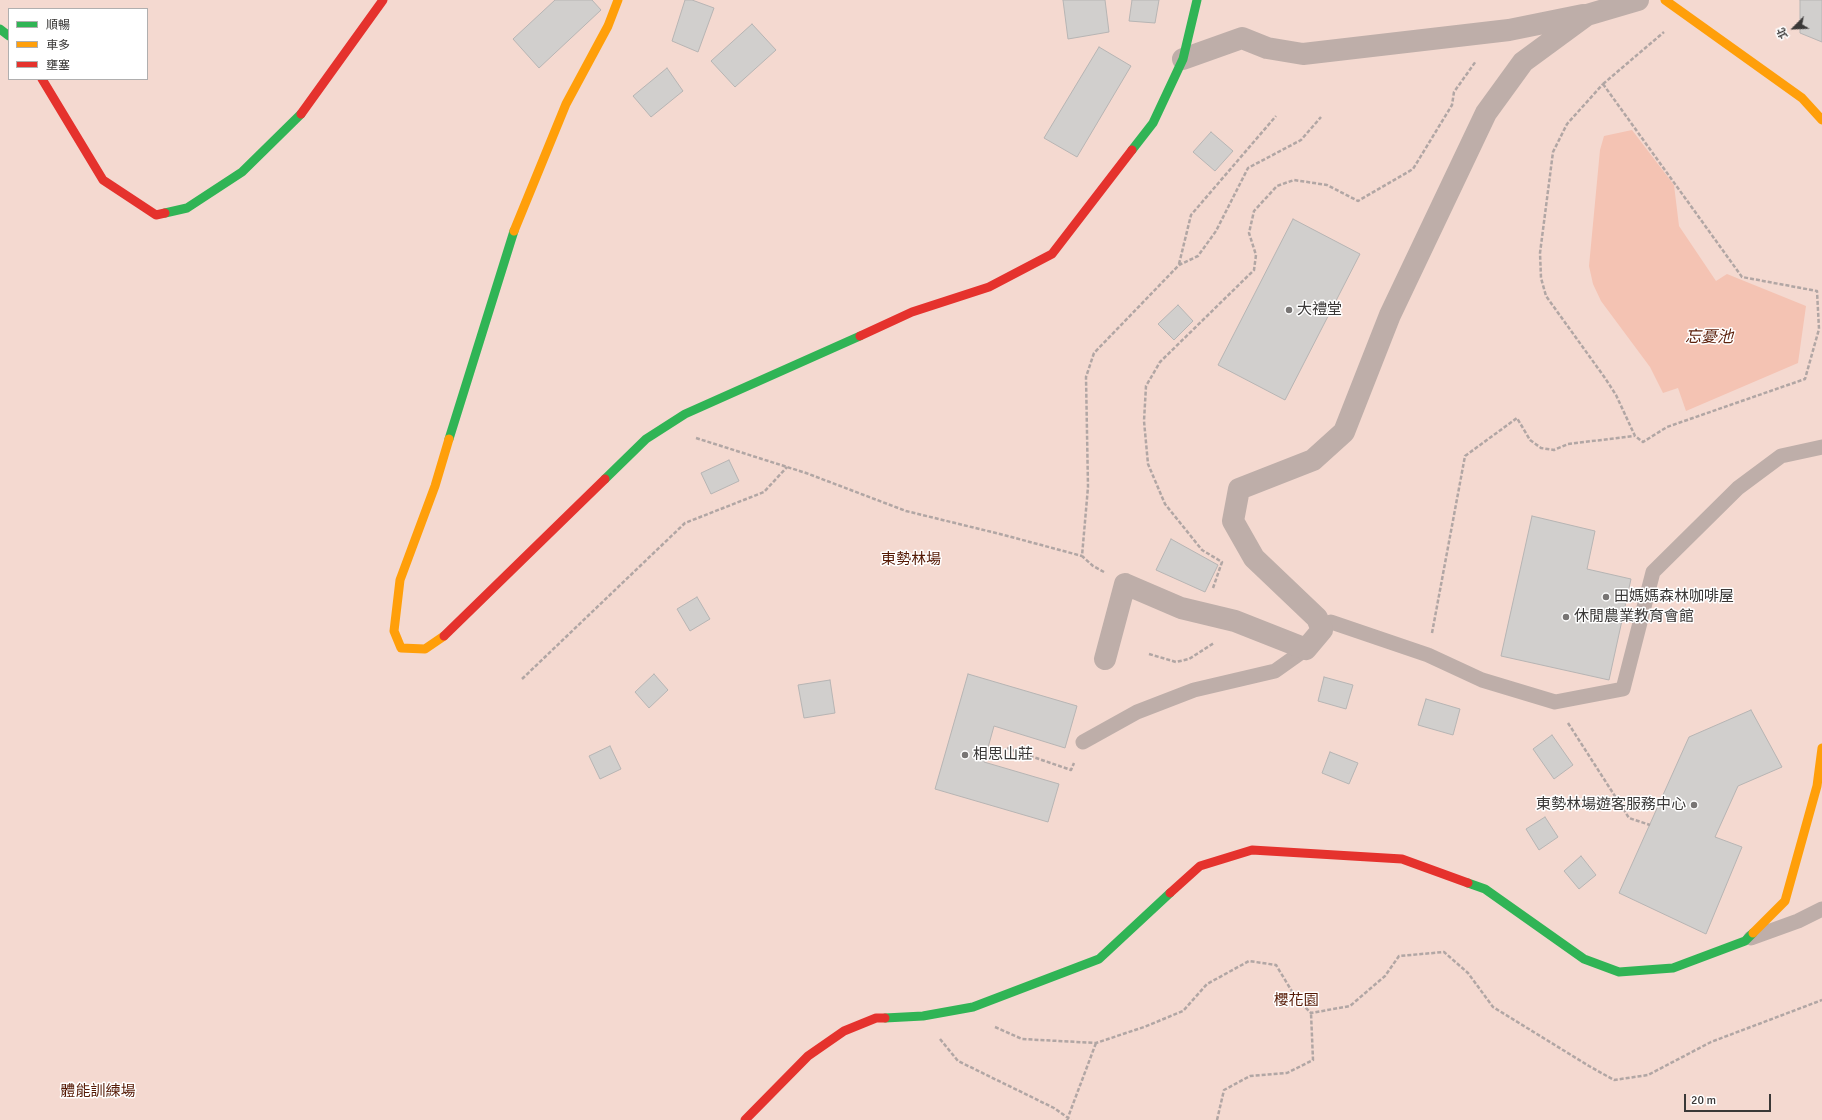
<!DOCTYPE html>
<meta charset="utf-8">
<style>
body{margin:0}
#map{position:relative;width:1822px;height:1120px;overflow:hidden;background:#eae7e5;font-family:Signika,"Noto Sans TC",sans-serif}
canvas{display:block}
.legend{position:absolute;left:8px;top:8px;width:140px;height:72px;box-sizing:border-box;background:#fff;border:1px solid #b0afaf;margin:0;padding:5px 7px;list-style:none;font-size:12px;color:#3a3837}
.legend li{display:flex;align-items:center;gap:8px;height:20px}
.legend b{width:20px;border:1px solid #b0afaf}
.north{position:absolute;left:1774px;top:8px;width:40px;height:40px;-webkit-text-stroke:3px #fff;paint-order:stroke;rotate:246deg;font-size:11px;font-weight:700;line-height:16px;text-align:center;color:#3a3837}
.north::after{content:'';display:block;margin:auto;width:14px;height:18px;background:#3a3837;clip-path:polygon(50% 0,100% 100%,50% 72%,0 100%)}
.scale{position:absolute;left:1684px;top:1094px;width:87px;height:18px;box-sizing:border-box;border:2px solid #3a3837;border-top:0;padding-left:5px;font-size:12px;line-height:14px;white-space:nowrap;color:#3a3837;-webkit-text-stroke:3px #fff;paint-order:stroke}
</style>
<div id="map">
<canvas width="1822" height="1120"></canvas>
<ul class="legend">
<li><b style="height:5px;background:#30b455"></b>順暢</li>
<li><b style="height:5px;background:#ff9f0a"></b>車多</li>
<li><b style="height:5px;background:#e5322d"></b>壅塞</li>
</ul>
<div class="north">北</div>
<div class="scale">20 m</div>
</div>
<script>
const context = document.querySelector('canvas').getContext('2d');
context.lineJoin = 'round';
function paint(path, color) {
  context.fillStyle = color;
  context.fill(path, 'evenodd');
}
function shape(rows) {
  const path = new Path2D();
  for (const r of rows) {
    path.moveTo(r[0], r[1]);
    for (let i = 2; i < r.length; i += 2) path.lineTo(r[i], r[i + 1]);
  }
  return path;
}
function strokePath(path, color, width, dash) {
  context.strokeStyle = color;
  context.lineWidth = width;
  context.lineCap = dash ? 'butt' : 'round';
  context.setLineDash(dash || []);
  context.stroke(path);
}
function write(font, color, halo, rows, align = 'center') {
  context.font = font + ' Signika,"Noto Sans TC",sans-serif';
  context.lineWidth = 3;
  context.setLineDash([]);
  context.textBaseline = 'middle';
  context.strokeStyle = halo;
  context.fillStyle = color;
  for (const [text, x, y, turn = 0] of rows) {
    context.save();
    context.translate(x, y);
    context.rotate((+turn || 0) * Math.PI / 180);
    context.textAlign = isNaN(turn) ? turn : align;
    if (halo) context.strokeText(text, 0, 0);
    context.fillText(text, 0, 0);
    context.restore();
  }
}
const green = shape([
 [0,0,1822,0,1822,1120,0,1120],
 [9,9,147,9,147,79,9,79]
]);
const water = shape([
 [1632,130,1674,185,1679,226,1716,281,1727,274,1806,306,1798,363,1686,411,1678,388,1663,393,1650,367,1601,301,1593,284,1589,266,1600,150,1604,136]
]);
const building = shape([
 [555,0,592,0,601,10,539,68,513,39,555,0],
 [685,0,692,0,714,8,698,52,672,41,685,0],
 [1063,0,1105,0,1109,32,1068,39,1063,0],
 [1132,0,1159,0,1155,23,1129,21,1132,0],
 [1800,0,1822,0,1822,42,1800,33,1800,0],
 [752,24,776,50,735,87,711,61,752,24],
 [1099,47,1131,66,1077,157,1044,138,1099,47],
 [667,68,683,91,651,117,633,96,667,68],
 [1211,132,1233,151,1215,171,1193,152,1211,132],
 [1293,219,1360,254,1285,400,1218,365,1293,219],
 [1178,305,1193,321,1174,340,1158,324,1178,305],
 [729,460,739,481,711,494,701,473,729,460],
 [1532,516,1595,531,1587,569,1631,579,1609,680,1501,656,1532,516],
 [1171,539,1218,565,1205,592,1156,570,1171,539],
 [697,597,710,619,690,631,677,609,697,597],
 [654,674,668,690,649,708,635,692,654,674],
 [968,674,1077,706,1065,748,994,726,984,762,1059,784,1048,822,935,789,968,674],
 [1324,677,1353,685,1346,709,1318,701,1324,677],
 [830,680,835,713,804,718,798,685,830,680],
 [1426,699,1460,709,1453,735,1418,725,1426,699],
 [1751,710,1782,767,1738,786,1715,837,1742,847,1706,934,1619,893,1689,737,1751,710],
 [1552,735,1573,765,1554,779,1533,749,1552,735],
 [610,746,621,769,600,779,589,756,610,746],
 [1330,752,1358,763,1349,784,1322,773,1330,752],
 [1545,817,1558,837,1539,850,1526,829,1545,817],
 [1581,856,1596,875,1579,889,1564,871,1581,856]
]);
const path = shape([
 [1603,84,1742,277,1817,291,1819,329,1805,379,1667,427,1643,442,1635,436,1616,395,1605,378,1546,296,1541,278,1540,253,1553,152,1567,124,1603,84],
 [1603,84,1664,32],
 [1179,264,1191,215,1276,116],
 [696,438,806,473,906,511,1004,535,1082,556],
 [1104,572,1093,566,1082,556,1088,487,1086,377,1094,353,1179,265,1198,256,1216,231,1248,168,1301,140,1321,117],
 [1213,588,1222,562,1202,550,1165,504,1148,464,1144,421,1146,386,1160,362,1254,270,1256,255,1249,233,1254,211,1277,186,1294,180,1327,185,1358,201,1413,169,1452,105,1454,92,1476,61],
 [1432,633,1465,456,1517,418,1530,440,1541,448,1554,450,1568,444,1634,436],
 [1149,654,1176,662,1189,659,1214,643],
 [522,679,685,523,764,492,787,467],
 [1568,723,1629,818,1650,825],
 [1007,748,1071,770,1074,763],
 [995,1027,1022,1039,1096,1043,1144,1027,1183,1011,1207,984,1249,961,1276,965,1296,998,1311,1013,1350,1006,1385,976,1399,956,1444,952,1468,973,1493,1007,1589,1066,1614,1080,1648,1075,1711,1042,1822,1000],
 [940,1039,958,1061,1054,1108,1071,1120],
 [1067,1120,1096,1043],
 [1217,1120,1224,1090,1250,1076,1287,1073,1313,1060,1311,1013]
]);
const lane = shape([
 [1322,630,1331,622,1428,655,1482,680,1555,702,1623,689,1653,572,1738,488,1781,456,1822,447],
 [1083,742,1137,712,1194,690,1275,671,1306,649],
 [1751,938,1798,921,1822,909]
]);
const street = shape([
 [1183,59,1242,38,1267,48,1303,54,1509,30,1583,15],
 [1105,659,1125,584,1181,608,1235,621,1306,649,1322,630,1317,618,1254,558,1233,521,1239,489,1313,460,1344,432,1390,315,1486,113,1523,62,1587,15,1638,0]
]);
const fast = shape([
 [0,29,9,36],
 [1132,150,1153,123,1183,59,1197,0],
 [165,213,187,208,242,172,301,114],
 [449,439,514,231],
 [605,479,646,439,685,414,860,336],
 [1468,883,1485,889,1584,959,1619,972,1673,968,1745,941,1753,933],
 [885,1018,923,1016,973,1007,1099,959,1170,893]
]);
const slow = shape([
 [1665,0,1802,98,1822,120],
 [514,231,566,104,608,26,618,0],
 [444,636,425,649,401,648,394,631,400,580,435,486,449,439],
 [1753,933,1785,901,1817,786,1822,748]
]);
const jam = shape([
 [42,79,103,180,156,215,165,213],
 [301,114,383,0],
 [860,336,912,312,989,287,1052,254,1132,150],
 [444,636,605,479],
 [1170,893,1200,866,1252,850,1402,859,1468,883],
 [745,1120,808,1056,844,1031,876,1018,885,1018]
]);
const markers = [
 [1289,310,4,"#787574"],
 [1606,597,4,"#787574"],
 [1566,617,4,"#787574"],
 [965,755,4,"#787574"],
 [1694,805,4,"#787574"]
];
const poiNames = [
 ["大禮堂",1297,310],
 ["田媽媽森林咖啡屋",1614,597],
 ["休閒農業教育會館",1574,617],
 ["相思山莊",973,755],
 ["東勢林場遊客服務中心",1686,805,"right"]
];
const parkNames = [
 ["東勢林場",911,560],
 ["櫻花園",1296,1001],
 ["體能訓練場",98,1092]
];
const waterNames = [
 ["忘憂池",1709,338]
];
paint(green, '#f4d9d0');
paint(water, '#f4c3b3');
paint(building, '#d1cfcd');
strokePath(building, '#b7b5b4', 1);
strokePath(path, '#b1a6a4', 2.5, [4, 2]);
strokePath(lane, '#beaea9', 15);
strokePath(street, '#beaea9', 22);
strokePath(fast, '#30b455', 9);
strokePath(slow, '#ff9f0a', 9);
strokePath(jam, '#e5322d', 9);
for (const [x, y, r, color] of markers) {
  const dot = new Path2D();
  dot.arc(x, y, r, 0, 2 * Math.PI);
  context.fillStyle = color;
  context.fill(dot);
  strokePath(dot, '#fff', 1.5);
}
write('15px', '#3a3837', '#fff', poiNames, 'left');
write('15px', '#551904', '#fff', parkNames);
write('italic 16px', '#5d200b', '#fff', waterNames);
</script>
